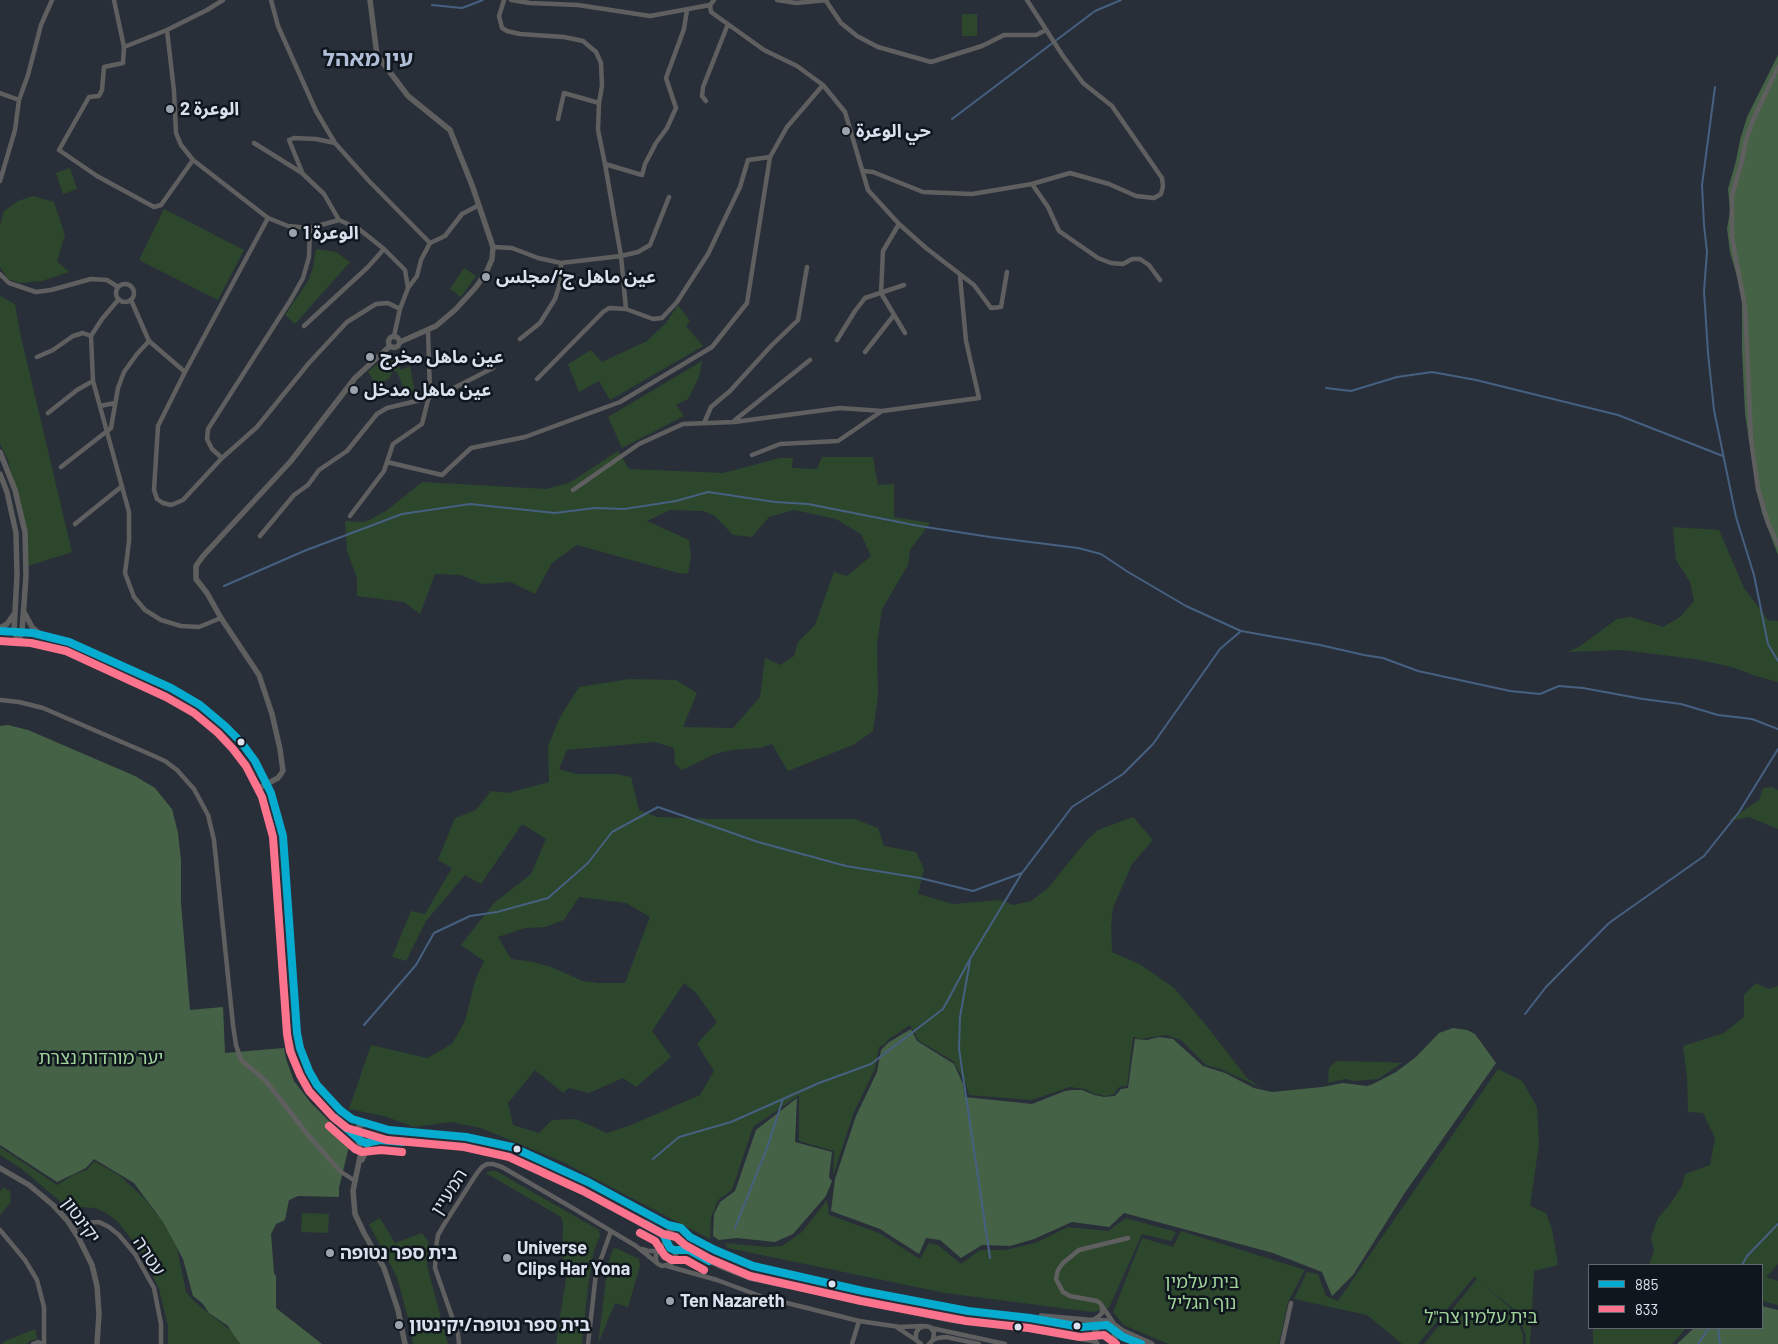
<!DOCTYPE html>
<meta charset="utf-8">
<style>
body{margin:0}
#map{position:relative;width:1778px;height:1344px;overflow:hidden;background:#292f39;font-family:Barlow,sans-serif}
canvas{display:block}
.legend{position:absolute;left:1588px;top:1264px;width:175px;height:65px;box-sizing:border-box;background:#10161e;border:1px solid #606771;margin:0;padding:6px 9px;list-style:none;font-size:15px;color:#d9e1ee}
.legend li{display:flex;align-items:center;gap:10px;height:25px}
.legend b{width:25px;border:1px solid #606771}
</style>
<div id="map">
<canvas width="1778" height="1344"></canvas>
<ul class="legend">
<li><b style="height:6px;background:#06acd0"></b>885</li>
<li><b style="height:6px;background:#fc738d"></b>833</li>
</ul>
</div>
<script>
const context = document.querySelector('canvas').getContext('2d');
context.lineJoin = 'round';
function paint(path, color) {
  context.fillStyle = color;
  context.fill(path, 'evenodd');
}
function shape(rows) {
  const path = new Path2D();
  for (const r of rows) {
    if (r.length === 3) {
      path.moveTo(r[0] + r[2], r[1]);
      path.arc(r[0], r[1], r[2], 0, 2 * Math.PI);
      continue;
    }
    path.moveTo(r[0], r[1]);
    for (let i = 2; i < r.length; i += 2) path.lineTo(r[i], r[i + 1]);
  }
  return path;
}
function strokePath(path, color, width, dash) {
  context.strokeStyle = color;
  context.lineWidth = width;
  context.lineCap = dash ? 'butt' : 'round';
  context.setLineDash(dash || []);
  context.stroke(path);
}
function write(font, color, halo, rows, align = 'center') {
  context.font = font + ' Barlow,"Noto Sans Arabic","Noto Sans Hebrew",sans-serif';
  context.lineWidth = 5;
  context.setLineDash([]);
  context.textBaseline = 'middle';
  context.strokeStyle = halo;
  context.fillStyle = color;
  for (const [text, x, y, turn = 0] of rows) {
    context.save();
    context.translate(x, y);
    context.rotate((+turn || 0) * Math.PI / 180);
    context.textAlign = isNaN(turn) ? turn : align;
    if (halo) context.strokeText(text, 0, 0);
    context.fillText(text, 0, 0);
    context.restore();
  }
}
const green = shape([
 [962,14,977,14,977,36,962,36],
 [70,168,77,189,63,194,56,173],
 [33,196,54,202,65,235,57,261,69,272,42,281,20,283,8,279,0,267,0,225,4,211,18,201],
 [164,209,244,250,218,300,139,260],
 [316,249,336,252,350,262,295,324,285,315,308,281,313,268],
 [464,268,476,276,461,297,450,289],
 [0,296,15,304,20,333,72,552,28,566,25,528,8,460,0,444],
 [678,305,690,321,686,326,703,346,610,400,599,381,579,392,568,364,591,350,602,362,647,341,666,323],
 [392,355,401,370,410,366,415,394,407,396,397,372,393,370,389,379,376,385,368,372,380,361],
 [702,361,699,377,688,399,676,405,684,416,622,448,608,417],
 [618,451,629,469,723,473,780,458,793,458,792,468,817,469,822,457,873,457,878,485,894,484,894,517,930,523,910,550,908,565,882,609,877,643,878,696,873,731,855,744,788,771,772,744,760,748,732,750,715,754,682,770,675,764,674,748,655,742,567,750,559,769,576,774,616,774,631,777,639,810,657,817,713,819,855,819,878,828,884,846,916,852,924,869,918,894,953,904,1000,900,1013,905,1031,901,1048,888,1086,841,1098,830,1133,817,1153,840,1132,864,1113,908,1111,926,1112,952,1141,965,1174,988,1206,1025,1247,1078,1262,1088,1223,1070,1206,1065,1181,1040,1166,1035,1141,1039,1133,1037,1127,1086,1119,1087,1114,1094,1107,1096,1095,1094,1085,1089,1070,1087,1032,1100,969,1095,965,1082,953,1061,919,1041,910,1025,889,1039,884,1045,879,1047,875,1069,854,1112,833,1176,834,1151,799,1141,799,1095,753,1127,732,1190,718,1200,711,1218,710,1239,563,1162,481,1128,451,1122,414,1127,384,1116,349,1109,371,1045,427,1058,452,1044,465,1021,475,981,484,961,461,945,494,903,531,874,546,839,522,824,481,884,465,875,426,921,406,961,392,957,411,911,425,914,452,868,438,860,455,818,476,810,491,791,508,793,549,782,548,746,560,717,579,687,629,679,676,680,697,693,683,727,733,728,760,697,765,658,780,665,794,656,798,642,815,625,834,572,847,576,871,556,861,534,836,519,794,510,769,517,752,537,733,535,715,516,703,511,670,510,647,521,689,540,691,556,688,574,678,573,577,545,552,563,535,594,511,582,483,584,461,575,435,574,420,614,404,602,357,596,357,578,347,551,345,521,365,522,386,511,422,482,546,489,569,483],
 [579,897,626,903,650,917,625,983,599,983,583,981,551,967,533,962,511,959,498,937,525,928,545,927,564,920],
 [684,983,696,993,717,1022,697,1044,714,1071,700,1095,631,1125,607,1133,576,1119,552,1120,539,1133,513,1125,508,1103,535,1070,563,1093,569,1088,589,1093,623,1078,636,1087,671,1057,652,1031],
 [1673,527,1719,530,1744,588,1768,620,1778,621,1778,682,1756,676,1732,667,1694,659,1623,650,1567,652,1579,647,1617,619,1631,617,1663,627,1680,617,1694,601,1690,582,1676,560],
 [1772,787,1778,790,1778,829,1749,817,1728,821,1759,800,1763,788],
 [1756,983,1768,989,1778,986,1778,1264,1766,1277,1778,1281,1778,1305,1762,1301,1762,1265,1649,1265,1654,1251,1651,1237,1658,1218,1670,1204,1682,1186,1685,1174,1710,1165,1715,1138,1703,1113,1688,1112,1687,1078,1683,1046,1724,1033,1744,1017,1744,995],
 [1336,1061,1382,1062,1402,1063,1378,1079,1355,1081,1345,1079,1328,1083,1329,1068],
 [1498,1069,1522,1081,1537,1107,1539,1144,1530,1206,1546,1213,1552,1229,1558,1265,1534,1271,1530,1344,1525,1344,1526,1336,1515,1310,1479,1281,1515,1312,1523,1335,1523,1344,1424,1344,1477,1279,1474,1277,1418,1344,1402,1344,1367,1315,1294,1299,1307,1272,1318,1274,1326,1296,1338,1301],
 [0,1147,57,1185,75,1174,87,1170,94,1161,120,1176,144,1198,163,1222,177,1248,186,1292,195,1302,235,1334,239,1344,168,1344,168,1326,159,1289,141,1251,117,1221,106,1213,95,1208,81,1207,72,1210,62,1203,22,1169,0,1155],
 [490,1171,496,1171,599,1230,600,1236,594,1250,588,1287,582,1344,556,1344,567,1272,562,1270,563,1223,561,1217,486,1173],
 [3,1187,11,1192,10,1197,11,1202,0,1215,0,1192],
 [827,1200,829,1215,879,1233,920,1259,929,1243,938,1245,961,1264,980,1250,1005,1250,1035,1243,1068,1227,1108,1231,1126,1218,1176,1232,1171,1241,1142,1234,1109,1308,1092,1312,945,1293,728,1248,725,1243,766,1247,782,1246,802,1232],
 [302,1213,329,1214,328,1233,301,1232],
 [380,1218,395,1243,422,1233,428,1241,427,1266,448,1344,413,1344,409,1322,397,1277,369,1224],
 [1181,1231,1305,1270,1288,1302,1279,1344,1168,1344,1124,1325,1113,1312,1142,1238,1173,1247],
 [616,1248,639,1259,640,1266,628,1307,615,1303,598,1344,608,1264,613,1249],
 [1593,1328,1686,1328,1672,1344,1593,1344],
 [35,1329,37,1339,30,1341,27,1344,3,1344,3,1342]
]);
const forest = shape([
 [1778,55,1778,555,1762,513,1756,487,1745,413,1742,351,1742,301,1740,287,1730,252,1727,229,1730,211,1728,189,1736,161,1740,140,1747,117],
 [8,725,28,730,135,776,155,788,159,793,172,809,178,833,181,860,181,903,190,1010,223,1007,225,1053,284,1048,286,1059,294,1081,311,1103,350,1142,339,1188,339,1197,298,1196,289,1200,285,1220,276,1224,271,1234,274,1273,276,1276,276,1308,322,1344,240,1344,228,1326,209,1313,203,1304,193,1296,183,1259,163,1222,134,1183,94,1159,86,1168,57,1182,0,1145,0,726],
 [1453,1028,1467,1030,1475,1034,1496,1063,1404,1194,1353,1275,1332,1296,1322,1272,1273,1253,1124,1213,1109,1227,1072,1222,1034,1239,1010,1246,982,1245,961,1258,940,1240,926,1238,919,1254,880,1229,831,1211,835,1179,856,1116,877,1072,881,1050,889,1042,911,1029,917,1041,954,1064,963,1084,965,1097,1032,1104,1065,1091,1072,1090,1082,1090,1094,1095,1104,1097,1115,1096,1121,1089,1128,1088,1135,1039,1147,1040,1159,1037,1173,1039,1203,1066,1225,1073,1254,1088,1272,1092,1322,1087,1343,1083,1367,1086,1373,1084,1396,1072,1416,1057,1439,1033],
 [797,1098,795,1142,832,1152,829,1177,832,1181,826,1196,793,1234,775,1242,737,1238,719,1240,713,1236,714,1214,720,1202,735,1191,756,1130],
 [1762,1306,1778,1310,1778,1344,1677,1344,1694,1328,1762,1328]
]);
const stream = shape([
 [432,5,462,8,483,0],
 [1715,87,1702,185,1704,225,1707,252,1704,291,1708,353,1714,410,1736,517,1754,575,1768,644,1778,661],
 [952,119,1095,11,1121,0],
 [1326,388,1351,391,1397,377,1432,372,1476,380,1618,415,1723,456],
 [224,586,304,551,402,514,470,504,555,513,595,508,624,509,676,501,708,492,775,502,808,504,919,526,990,537,1078,548,1101,554,1128,572,1186,606,1241,631,1320,645,1364,655,1383,658,1418,671,1510,691,1540,694,1559,686,1583,688,1643,699,1681,704,1718,715,1752,719,1778,729],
 [970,961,960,1017,959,1049,990,1258],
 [1525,1014,1546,987,1609,923,1704,856,1739,812,1778,749],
 [364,1025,416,965,434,933,470,916,497,912,548,898,588,863,612,832,658,807,758,842,846,866,920,878,973,891,1022,873,1072,807,1123,774,1153,744,1220,649,1241,631],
 [653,1159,679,1137,731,1122,819,1083,871,1064,943,1009,970,959,1022,873],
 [735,1228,767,1148,783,1099],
 [1742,1265,1747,1256,1778,1224],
 [1718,1328,1720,1344],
 [1698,1344,1709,1328]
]);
const minor = shape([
 [114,0,124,47,123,63,104,67,102,90,99,96,89,97,59,150,97,176,154,207,161,205,193,160],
 [271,0,278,26,316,111,335,143,369,181,430,243],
 [504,0,499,16,502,28,507,31,520,34,564,37,583,41,596,52,601,63,602,86,599,103,564,93,558,119],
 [511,0,530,3,578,5,650,16,710,5,714,0],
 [777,0,796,3,827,0],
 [826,1,841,23,857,36,878,47,931,62,982,46,1004,35,1036,35,1046,30],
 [710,5,711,12,764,50,797,66,823,85,845,112,868,190,899,224,926,248,974,285,991,308,1001,307,1007,272],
 [167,30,174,91,176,133,181,145,193,160,268,218,288,226,310,228,339,220,359,229,384,249,405,270,408,288,400,309,394,336],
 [124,47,167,30,207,10,223,0],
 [1778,67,1753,120,1746,140,1742,161,1732,195,1732,238,1745,307,1751,439,1758,489,1768,523,1778,544],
 [0,93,19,100],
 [706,101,702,96,703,87,728,24],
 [599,103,598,130,605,164,642,175,645,164,656,143,667,128,676,108,666,78,684,29,687,10],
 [254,143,302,173,324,194,339,220],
 [605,164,621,256,626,309],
 [864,171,873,172,923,192,972,194,1032,184,1070,173,1109,184,1136,196,1154,198,1161,194,1163,186,1162,178,1112,106,1083,83,1063,56,1027,0],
 [302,172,289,140,294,138,316,139,335,143],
 [0,181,15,130,19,100,28,75,41,25,52,0],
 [1032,184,1048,207,1059,231,1098,258,1111,263,1123,264,1132,259,1140,259,1149,265,1160,280],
 [268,218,185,372,158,426,154,490,157,499,163,503,171,505,183,500,222,458,257,427,309,363,347,322,376,304,388,303,400,309],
 [899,224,883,251,881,293,905,333],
 [493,247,512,248,538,258,561,263,621,256,638,252,650,245,669,197],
 [0,274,9,283,36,292,51,290,91,279,107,280,118,287],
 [125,293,9],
 [408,288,417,276,421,260,430,243,445,236,462,214,479,205],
 [119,299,102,319,91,336,93,381,129,512,129,541,125,573,134,597,145,610,161,620,181,626,199,627,221,618],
 [131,300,149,341,185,372],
 [304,326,368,267,384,249],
 [520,339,540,323,555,299,561,280,561,263],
 [837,340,855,311,865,298,904,285],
 [865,352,894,315],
 [37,357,53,350,73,336,83,333,91,336],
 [537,379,603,312,609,308,626,309,653,319,662,318,677,302,708,254,740,187,748,160,770,157],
 [430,392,446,392,493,368],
 [100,406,115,403],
 [48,413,77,390,93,381],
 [735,420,810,360],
 [704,423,711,407,730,391,771,346,798,320,807,267],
 [752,455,780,444,838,441,882,411,979,398,966,341,960,276],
 [222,458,212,449,207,439,208,429,290,301,303,278,309,257,310,228],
 [387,462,442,475,471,448,525,437,620,402,712,347,747,303,770,157,787,127,823,85],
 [61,467,111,428,118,388,124,372,137,354,149,341],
 [573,490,639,444,683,424,734,422,840,408,882,411],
 [350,516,384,471,393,444,422,424,430,392,428,331],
 [75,524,121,487],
 [260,536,294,495,308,485,319,470,347,451,377,414,387,408,429,398],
 [0,700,19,702,43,708,145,752,165,761,177,770,194,789,208,815,214,840,233,1025,236,1045,241,1060,266,1081,308,1135,340,1171,355,1181],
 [73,1229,84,1223,99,1222,109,1227,119,1235,135,1254,154,1288,161,1324,161,1344],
 [0,1230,25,1260,37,1280,44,1307,44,1344],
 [666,1241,656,1254,656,1261,658,1264,662,1266,671,1264,678,1250],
 [642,1249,648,1251,658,1251],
 [667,1266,717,1280,763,1297,859,1321,900,1327,922,1326],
 [1093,1320,1099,1316,1102,1313,1102,1307],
 [1113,1322,1100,1303,1097,1301,1070,1296,1063,1292,1056,1279,1058,1270,1063,1263,1079,1250,1128,1238],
 [898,1328,916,1340],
 [931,1328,1005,1344],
 [933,1340,938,1338,946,1337,979,1344],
 [33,1344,38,1342,43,1344],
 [459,1344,458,1334,435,1268,436,1247,438,1235,445,1223,477,1173,482,1167,487,1164,493,1164,502,1167,571,1207,636,1246,657,1263],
 [588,1344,596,1273,611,1231],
 [852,1344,859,1321],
 [921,1344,916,1340,916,1333,919,1328,925,1326,930,1327,934,1332,933,1340,929,1344],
 [1282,1344,1291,1303]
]);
const tertiary = shape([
 [370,0,377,55,408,96,450,130,472,185,493,247,492,259,486,273,476,287,456,309,436,326,400,342],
 [394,342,5.5],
 [0,452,15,490,25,532,26,576,22,632,18,641],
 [0,474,7,492,16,533,17,575,14,631,18,641],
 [24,612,32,627,40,634],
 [0,628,7,624,14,614],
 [0,631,33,633,69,642,171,688,200,705,225,726,241,742,255,761,271,793,278,814,283,836,297,1033,300,1048,309,1071,317,1085,340,1110,352,1119,368,1123,389,1130,466,1137,512,1147,541,1159,588,1182,668,1225,681,1228,690,1237,715,1250,753,1266,863,1291,968,1311,1030,1318,1081,1327,1107,1325,1123,1337,1141,1344],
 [0,641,23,641,57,648,157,692,176,702,202,719,227,741,240,757,258,786,272,827,275,851,288,1034,294,1059,300,1075,310,1091,334,1117,357,1136],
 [259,788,278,778,283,771,280,749,272,714,259,675,221,618,207,593,196,579,196,566,203,556,291,461,355,378,390,346],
 [366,1123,359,1126,357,1132,358,1139,366,1143,380,1140,450,1145,483,1150,508,1157,537,1168,584,1191,659,1231,666,1239],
 [358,1139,361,1152,353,1191,355,1214,364,1233,384,1268,398,1310,405,1344],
 [362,1160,370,1142],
 [0,1168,29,1185,53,1205,67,1220,78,1237,92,1265,97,1286,99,1314,97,1344],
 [675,1228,670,1230,666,1237,668,1245,670,1248,674,1250,689,1250,722,1267,750,1278,951,1320,1028,1329,1095,1341],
 [1041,1316,1087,1320,1109,1321,1123,1331,1152,1344],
 [1097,1344,1095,1341,1094,1333,1099,1326],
 [1112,1344,1115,1339,1114,1330]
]);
const bus1 = shape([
 [0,631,33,633,69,642,171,688,200,705,225,726,241,742,255,761,271,793,283,836,297,1033,300,1048,309,1071,317,1085,340,1110,352,1119,389,1130,466,1137,512,1147,588,1182,668,1225,681,1228,690,1237,715,1250,753,1266,863,1291,968,1311,1030,1318,1081,1327,1107,1325,1123,1337,1141,1344],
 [335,1118,361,1141,366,1143,380,1140,403,1142],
 [645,1224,663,1234,670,1248,674,1250,689,1250,709,1261]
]);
const bus2 = shape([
 [0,641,31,643,66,651,166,697,194,713,218,733,233,749,246,766,262,797,273,837,287,1034,290,1051,300,1075,309,1091,333,1117,347,1128,387,1140,464,1147,509,1157,583,1191,663,1234,676,1237,685,1245,710,1259,750,1276,861,1301,966,1321,1029,1328,1080,1337,1104,1335,1116,1344],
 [329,1126,355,1149,362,1152,381,1150,402,1152],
 [640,1233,655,1241,665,1256,672,1260,686,1260,704,1270]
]);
const markers = [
 [170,109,5,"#9ba3af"],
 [846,131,5,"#9ba3af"],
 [293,233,5,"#9ba3af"],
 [486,277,5,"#9ba3af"],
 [370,357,5,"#9ba3af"],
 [354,390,5,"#9ba3af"],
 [241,742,4.5,"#d9e1ee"],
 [517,1149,4.5,"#d9e1ee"],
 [330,1253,5,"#9ba3af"],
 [507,1258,5,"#9ba3af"],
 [832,1284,4.5,"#d9e1ee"],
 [670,1301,5,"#9ba3af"],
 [399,1325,5,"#9ba3af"],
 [1077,1326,4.5,"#d9e1ee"],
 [1018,1327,4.5,"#d9e1ee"]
];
const poiNames = [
 ["الوعرة 2",180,109],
 ["حي الوعرة",856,131],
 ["الوعرة 1",303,233],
 ["عين ماهل ج‘/مجلس",496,277],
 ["عين ماهل مخرج",380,357],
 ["عين ماهل مدخل",364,390],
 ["Universe",517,1248],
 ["Clips Har Yona",517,1269],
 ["בית ספר נטופה",340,1253],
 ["Ten Nazareth",680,1301],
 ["בית ספר נטופה/יקינטון",409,1325]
];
const parkNames = [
 ["יער מורדות נצרת",101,1058],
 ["בית עלמין",1202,1282],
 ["נוף הגליל",1202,1303],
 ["בית עלמין צה\"ל",1481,1317]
];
const streetNames = [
 ["המעיין",449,1192,-57],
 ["יקינטון",81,1220,54],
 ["עטרה",149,1256,57]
];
const districtNames = [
 ["עין מאהל",368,59]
];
paint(green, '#2d472d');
paint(forest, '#466246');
strokePath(stream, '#466081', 2);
strokePath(minor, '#605f60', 4.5);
strokePath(tertiary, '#605f60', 5.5);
strokePath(bus1, '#06acd0', 8);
strokePath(bus2, '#fc738d', 8);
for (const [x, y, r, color] of markers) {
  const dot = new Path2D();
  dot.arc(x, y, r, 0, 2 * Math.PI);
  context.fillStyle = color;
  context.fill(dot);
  strokePath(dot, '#10161e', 2);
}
write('bold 18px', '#d9e1ee', '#10161e', poiNames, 'left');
write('18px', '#a0d399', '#10161e', parkNames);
write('18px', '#d9e1ee', '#10161e', streetNames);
write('bold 22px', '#b0bfd7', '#10161e', districtNames);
</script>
